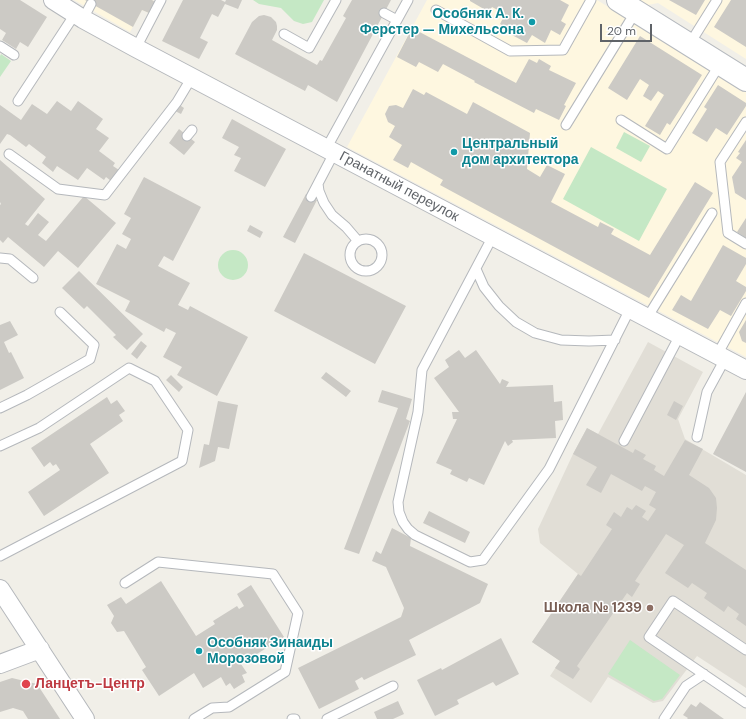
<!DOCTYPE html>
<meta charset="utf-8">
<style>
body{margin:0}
#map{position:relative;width:746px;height:719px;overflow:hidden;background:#f1efe8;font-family:"DM Sans",sans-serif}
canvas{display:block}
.scale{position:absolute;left:600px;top:24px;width:52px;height:18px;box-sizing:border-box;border:2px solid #5f6368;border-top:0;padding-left:5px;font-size:12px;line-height:14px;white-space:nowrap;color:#5f6368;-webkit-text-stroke:3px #fff;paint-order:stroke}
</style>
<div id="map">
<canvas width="746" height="719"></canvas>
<div class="scale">20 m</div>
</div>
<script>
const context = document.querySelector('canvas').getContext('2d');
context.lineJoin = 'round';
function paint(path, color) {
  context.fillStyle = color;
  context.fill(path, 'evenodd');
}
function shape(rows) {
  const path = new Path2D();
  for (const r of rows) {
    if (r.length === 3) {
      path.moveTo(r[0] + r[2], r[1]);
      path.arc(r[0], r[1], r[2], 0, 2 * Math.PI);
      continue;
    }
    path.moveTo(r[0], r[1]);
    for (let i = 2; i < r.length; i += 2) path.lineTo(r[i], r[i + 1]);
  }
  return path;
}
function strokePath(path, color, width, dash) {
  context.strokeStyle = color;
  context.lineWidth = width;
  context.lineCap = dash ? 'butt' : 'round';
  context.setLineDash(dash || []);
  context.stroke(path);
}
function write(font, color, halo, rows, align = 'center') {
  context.font = font + ' "DM Sans",sans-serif';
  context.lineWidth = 3;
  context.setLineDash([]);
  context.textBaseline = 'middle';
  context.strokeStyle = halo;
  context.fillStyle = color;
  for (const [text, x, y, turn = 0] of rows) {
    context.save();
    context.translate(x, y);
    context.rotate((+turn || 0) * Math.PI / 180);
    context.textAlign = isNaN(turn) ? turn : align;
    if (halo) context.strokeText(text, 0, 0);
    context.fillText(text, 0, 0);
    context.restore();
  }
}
const commercial = shape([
 [74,0,152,0,155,2,149,13,142,10,130,32],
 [427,0,597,0,746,92,746,357,347,147],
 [638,0,746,0,746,59,658,3,648,5]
]);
const education = shape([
 [648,342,703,372,678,419,685,439,746,475,746,688,697,656,663,701,653,703,608,677,591,703,550,676,560,661,532,642,578,574,540,543,538,529,573,454,587,428,598,434]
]);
const green = shape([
 [253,0,324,0,312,22,303,24,294,21,281,8,259,4],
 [1,54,11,61,0,77,0,56],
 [624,132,650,146,641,162,616,148],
 [591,147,667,189,639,241,563,199],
 [233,265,15],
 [630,640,680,675,662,699,654,701,608,674]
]);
const building = shape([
 [0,0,20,0,47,17,28,47,20,42,16,49,2,40,6,33,0,29],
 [85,0,152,0,155,2,149,13,142,10,133,27],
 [183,0,221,0,225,2,226,0,242,0,238,9,225,4,218,17,212,14,200,38,208,42,199,59,162,41],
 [352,0,391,0,337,102,308,85,305,91,235,54,252,22,259,16,264,15,271,17,276,22,277,26,277,30,272,40,317,65,320,60,322,61,346,18,343,16],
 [470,0,560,0,569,5,561,21,566,24,560,35,551,30,545,43,532,35,527,43,512,35,514,31,500,24,505,14,492,7,489,12,470,1],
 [669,0,705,0,696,15],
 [731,0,746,0,746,47,714,27],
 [412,28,516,83,529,59,537,63,539,59,551,66,549,70,576,83,564,105,566,106,559,120,536,109,534,113,474,82,475,81,443,64,438,72,419,62,416,67,397,57],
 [640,36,702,75,670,125,667,123,660,135,645,126,664,95,658,91,651,101,643,96,649,85,640,79,627,100,608,88],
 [718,85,746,103,746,106,727,135,716,128,707,142,692,133,707,109,704,107],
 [413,89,424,95,426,92,467,114,473,102,530,133,527,169,540,177,547,165,565,174,551,202,598,227,600,222,614,229,611,234,650,255,695,182,713,193,649,298,440,185,443,180,411,162,408,168,393,160,402,145,389,137,395,126,388,122,385,114,389,106,396,105,403,108],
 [57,101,71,111,78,101,103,119,96,129,109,138,99,151,115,163,113,166,119,170,111,181,106,177,104,180,87,168,78,180,57,166,53,172,42,163,46,157,29,144,26,147,10,135,7,134,0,144,0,105,21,120,32,104,47,114],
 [178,104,184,108,181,114,175,111],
 [232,119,286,149,265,187,234,171,241,158,234,155,239,147,222,138],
 [179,129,195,142,184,155,169,143],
 [746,140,746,200,735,193,732,177,742,162,736,158,740,153,738,152],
 [0,160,45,199,25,224,28,226,38,213,49,222,38,235,46,241,84,196,116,223,78,268,58,251,44,267,8,237,3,243,0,240,0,205,1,204,0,202],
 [144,177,201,207,173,261,164,256,158,266,190,283,178,305,188,310,190,306,248,337,217,396,177,375,182,367,163,357,176,333,166,328,164,332,125,311,130,301,96,284,117,244,126,249,131,239,122,234,131,218,124,214],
 [306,194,317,200,295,243,283,237],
 [746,218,746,238,737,232],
 [250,225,263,232,260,238,247,231],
 [723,245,746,258,746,264,736,281,746,287,746,291,731,316,720,310,708,329,672,310,681,295,691,301],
 [304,253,406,306,375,364,274,311],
 [79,271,143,334,127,350,113,337,116,335,87,306,84,309,62,288],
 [746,320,746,343,742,341,739,332],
 [10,321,18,335,4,342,9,353,11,352,24,378,0,390,0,325],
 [141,341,147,346,137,359,131,354],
 [459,350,465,358,476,350,500,384,502,379,509,382,506,387,553,385,554,402,562,401,563,420,555,421,556,438,512,440,513,442,508,446,505,441,484,485,469,478,467,482,450,474,452,470,436,463,457,419,453,419,452,412,459,412,434,378,449,367,445,360],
 [326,372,351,391,346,397,321,378],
 [171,375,183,387,179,392,166,380],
 [382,390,412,399,406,419,410,421,359,554,344,549,398,408,378,402],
 [746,392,746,472,713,454],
 [107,397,111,404,117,400,125,411,119,415,123,421,90,444,109,473,44,516,28,492,60,470,56,464,53,466,50,462,44,467,31,448],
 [218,401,238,405,229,449,218,447,215,461,199,468,204,444,209,445],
 [674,401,683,406,676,420,667,415],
 [587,428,633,453,635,449,646,455,643,459,656,466,654,470,664,476,685,440,703,449,689,475,709,488,716,498,717,508,716,520,705,543,746,570,746,626,736,619,739,614,728,606,724,612,704,598,707,593,692,583,688,588,665,573,684,545,666,534,635,581,640,584,632,597,627,593,577,666,580,669,573,679,555,668,560,661,532,642,578,574,581,576,612,529,606,525,614,512,621,517,627,507,632,510,636,505,646,511,642,517,648,521,656,509,649,505,656,492,645,486,642,491,611,474,601,493,586,485,597,467,573,454],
 [429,511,470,532,465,543,423,523],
 [392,528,411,538,410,546,488,584,480,603,409,640,416,655,364,680,362,677,355,681,359,689,319,709,298,668,401,617,404,608,386,567,372,561,376,551,381,554],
 [161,581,196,636,215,624,213,621,237,606,239,609,244,606,237,594,251,585,284,637,241,664,247,673,242,675,245,682,234,689,230,683,226,686,221,677,203,688,194,673,159,696,142,670,146,667,124,631,117,632,111,623,114,616,107,605,121,597,126,604],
 [501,638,519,674,496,686,493,682,457,700,459,704,435,716,417,680,441,668,442,670],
 [12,678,37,684,60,719,28,719,23,711,13,708,0,712,0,682],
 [398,701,404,714,393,719,377,719,374,712],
 [700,702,724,719,687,719,688,718,683,715,691,704,696,707]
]);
const lane = shape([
 [436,10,510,51,563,50,591,0],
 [384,13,397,20],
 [83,19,91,4],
 [284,34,309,48,336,0],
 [689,45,717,0],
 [0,46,14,55],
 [136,48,161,0],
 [18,101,75,14],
 [621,120,667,149,720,64],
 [746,122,720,162,728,233,746,244],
 [566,125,636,11],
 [187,136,192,130],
 [326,149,408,0],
 [9,154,58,189,105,195,177,102,192,77],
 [318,184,319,191,324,203,332,215,346,227,358,241],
 [311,197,334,153],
 [493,236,422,370,418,412,398,502,399,512,403,522,408,529,415,535,470,562,483,560,549,469,630,309],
 [366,255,16],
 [0,258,10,259,33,278],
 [476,269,484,287,499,306,516,322,535,333,561,340,589,341,615,340],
 [647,318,712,213],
 [717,355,746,303],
 [0,408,27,395,90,359,94,345,60,312],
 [697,437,707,392,725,359],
 [624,441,680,335],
 [0,446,39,428,129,368,155,381,188,430,182,461,0,556],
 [125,583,158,562,273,574,298,613,285,672,229,707,212,708,194,719],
 [746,650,673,601,649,637,746,703],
 [292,719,295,719],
 [327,719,393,686],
 [664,719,686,686,704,674]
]);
const street = shape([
 [53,0,83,19,136,48,746,370],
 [0,589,85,719],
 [0,664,40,649]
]);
const secondary = shape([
 [618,0,746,80]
]);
const markers = [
 [532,22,4,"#0f9aa8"],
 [454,152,4,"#0f9aa8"],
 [650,608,4,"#8d6e63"],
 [199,651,4,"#0f9aa8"],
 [26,684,5,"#e0444e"]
];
const cultureNames = [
 ["Особняк А. К.",524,14,"right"],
 ["Ферстер — Михельсона",524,30,"right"],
 ["Центральный",462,144],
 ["дом архитектора",462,160],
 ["Особняк Зинаиды",207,643],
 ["Морозовой",207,659]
];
const streetNames = [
 ["Гранатный переулок",399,187,28]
];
const educationNames = [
 ["Школа № 1239",642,608]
];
const healthNames = [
 ["Ланцетъ-Центр",35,684]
];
paint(commercial, '#fef7e0');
paint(education, '#e1ded6');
paint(green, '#c5e8c5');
paint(building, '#cccac5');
strokePath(lane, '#b5b8bc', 11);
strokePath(street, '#b5b8bc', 20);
strokePath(secondary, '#b6babf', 24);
strokePath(lane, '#fff', 9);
strokePath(street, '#fff', 18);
strokePath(secondary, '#fff', 22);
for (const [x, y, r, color] of markers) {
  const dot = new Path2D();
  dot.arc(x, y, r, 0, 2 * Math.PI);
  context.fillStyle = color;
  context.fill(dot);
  strokePath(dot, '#fff', 1.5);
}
write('bold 14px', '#0d838f', '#fff', cultureNames, 'left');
write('14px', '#5f6368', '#fff', streetNames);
write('bold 14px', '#785e54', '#fff', educationNames, 'right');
write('bold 14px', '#be3a42', '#fff', healthNames, 'left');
</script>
